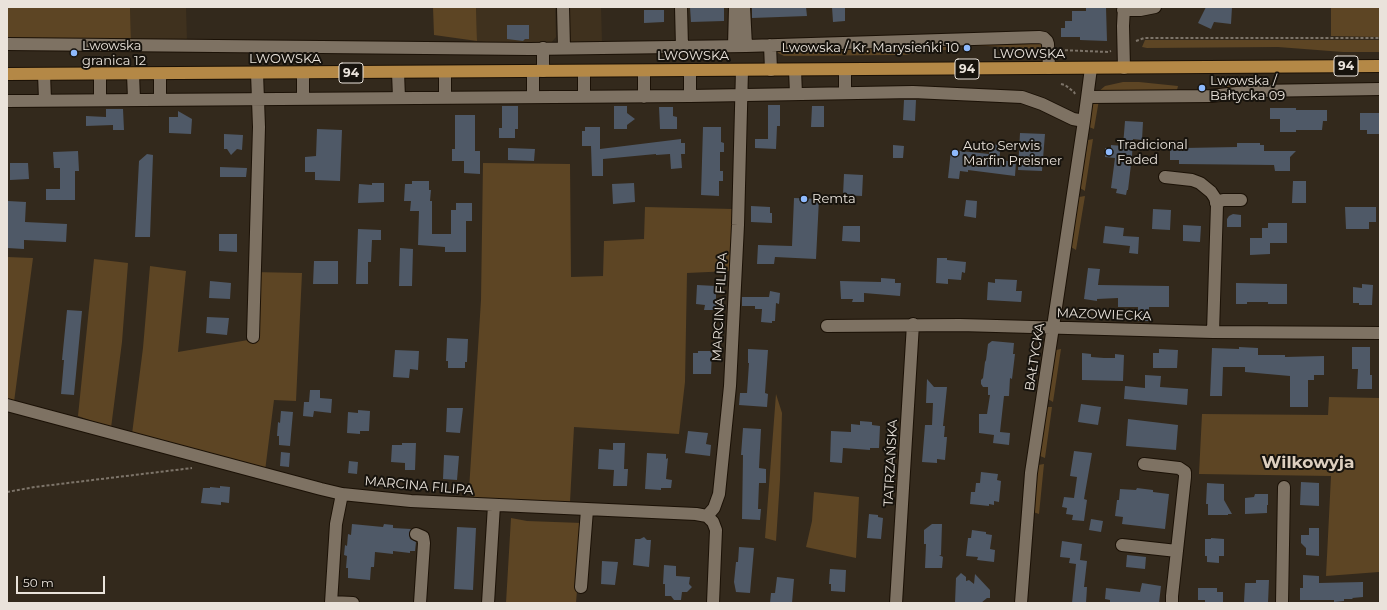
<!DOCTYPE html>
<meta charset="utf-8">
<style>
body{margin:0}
#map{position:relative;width:1387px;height:610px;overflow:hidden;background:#33291c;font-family:Montserrat,sans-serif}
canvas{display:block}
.frame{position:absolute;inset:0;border:8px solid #eae3db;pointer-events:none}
.scale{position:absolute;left:16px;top:576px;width:89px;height:18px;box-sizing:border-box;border:2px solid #eae3db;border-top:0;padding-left:5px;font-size:12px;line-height:14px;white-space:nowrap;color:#eae3db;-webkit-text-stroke:3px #17130d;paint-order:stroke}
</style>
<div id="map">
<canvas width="1387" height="610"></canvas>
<div class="frame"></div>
<div class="scale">50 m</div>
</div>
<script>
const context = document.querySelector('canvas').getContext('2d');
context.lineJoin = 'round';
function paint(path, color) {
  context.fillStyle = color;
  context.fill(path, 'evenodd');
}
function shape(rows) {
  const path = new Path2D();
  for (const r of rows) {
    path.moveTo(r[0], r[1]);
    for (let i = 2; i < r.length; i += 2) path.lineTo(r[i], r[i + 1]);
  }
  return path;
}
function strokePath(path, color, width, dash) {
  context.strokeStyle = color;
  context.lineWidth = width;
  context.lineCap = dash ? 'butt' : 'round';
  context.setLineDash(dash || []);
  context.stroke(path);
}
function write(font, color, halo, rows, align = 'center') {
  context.font = font + ' Montserrat,sans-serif';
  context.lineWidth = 4;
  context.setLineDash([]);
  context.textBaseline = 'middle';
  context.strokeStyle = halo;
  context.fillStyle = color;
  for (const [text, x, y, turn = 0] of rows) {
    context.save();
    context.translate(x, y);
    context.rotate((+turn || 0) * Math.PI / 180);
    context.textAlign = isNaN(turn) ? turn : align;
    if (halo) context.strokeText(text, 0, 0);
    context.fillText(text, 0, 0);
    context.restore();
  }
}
const built = shape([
 [130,7,186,7,187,41,131,41],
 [476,7,555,7,556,37,550,44,502,44,477,41],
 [565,7,601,7,602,41,601,44,570,45,566,38]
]);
const green = shape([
 [7,7,130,7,131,41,7,39],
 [433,7,476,7,477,41,434,35],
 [1331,7,1380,7,1380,37,1331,36],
 [1145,40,1380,40,1380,52,1343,52,1278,47,1147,48,1142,47],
 [1040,42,1043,44,1041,49,987,46,954,46,953,50,937,50,905,55,894,55,784,56,778,53,777,51,778,50],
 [1258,81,1260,82,1260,88,1228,91,1227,86],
 [1123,82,1139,82,1178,86,1176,94,1098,92,1105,86],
 [1099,100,1094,129,1089,127,1093,102],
 [1093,139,1085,190,1085,191,1080,188,1088,140],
 [483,163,570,164,571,277,603,276,604,241,644,239,645,207,733,209,730,271,687,273,685,382,679,434,574,427,570,502,535,502,471,498,469,490,481,300],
 [1085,196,1076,250,1071,247,1079,197],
 [7,257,33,258,14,402,7,400],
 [94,259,128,263,122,342,111,428,78,416],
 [150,266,186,271,178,352,248,340,252,272,302,273,296,401,274,400,265,471,132,434,143,348],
 [1061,349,1053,402,1048,399,1056,350],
 [776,394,782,413,780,480,776,541,765,538],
 [1329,397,1380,398,1379,572,1326,576,1331,476,1199,474,1202,414,1328,415],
 [1047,407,1052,407,1045,458,1040,456],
 [1044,464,1039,514,1033,512,1038,465],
 [814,492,859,497,856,558,806,547,812,521],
 [511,518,527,521,582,523,576,603,506,603]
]);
const building = shape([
 [690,7,724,7,724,21,691,22],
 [752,7,806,7,807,16,752,18],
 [832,7,845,7,845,21,833,22],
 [1086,7,1106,7,1107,41,1080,40,1080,37,1061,37,1061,28,1065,28,1065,21,1072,21,1072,11,1086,11],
 [1206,7,1232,7,1231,24,1214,22,1211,29,1198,23],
 [644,10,664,10,664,22,644,23],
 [507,25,529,25,529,39,525,39,523,41,507,39],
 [904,100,916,100,915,121,903,120],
 [768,105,780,105,780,126,777,126,776,149,755,148,755,139,768,139],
 [502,106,518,106,518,129,515,129,515,138,499,138,499,128,502,128],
 [614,106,627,106,627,113,635,119,627,125,627,129,614,129],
 [812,106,824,106,824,127,811,127],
 [659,107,673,107,673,116,677,117,677,129,660,129],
 [1270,108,1296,108,1296,110,1327,110,1327,121,1323,121,1322,130,1296,130,1296,132,1280,132,1280,119,1270,119],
 [106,109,123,109,124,130,113,130,113,125,86,126,86,116,106,117],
 [178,111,192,119,191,134,169,133,169,117,178,117],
 [1360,113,1379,113,1379,134,1367,134,1367,130,1360,130],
 [455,115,475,115,475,151,480,151,480,174,464,173,464,161,452,161,452,149,455,149],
 [1125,121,1143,122,1142,140,1133,139,1132,156,1128,190,1127,190,1126,195,1116,193,1117,189,1111,188,1115,158,1105,157,1105,148,1111,148,1111,145,1123,146],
 [585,127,600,127,600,149,681,139,681,143,685,143,685,154,681,154,682,168,671,169,670,154,656,155,656,154,603,159,603,176,592,176,591,146,582,146,582,131,585,131],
 [703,127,721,127,721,142,724,143,724,152,720,152,720,171,723,171,723,181,719,181,719,196,701,195],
 [317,129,342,130,340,181,315,180,315,172,305,172,305,157,316,156],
 [1020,133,1045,134,1042,171,1018,170],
 [224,134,243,135,242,150,237,149,231,155,227,149,224,149],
 [1170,141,1184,141,1184,148,1237,147,1237,143,1260,143,1260,145,1264,145,1264,151,1296,151,1290,157,1290,171,1275,171,1274,165,1179,164,1179,160,1170,160],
 [990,144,1001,145,999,160,1016,162,1015,176,968,170,968,172,960,171,959,179,948,178,951,150,989,154],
 [893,145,904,146,903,158,893,158],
 [508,148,535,149,534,161,508,160],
 [78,151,79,171,75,171,75,200,46,200,46,189,60,189,60,168,54,168,53,152],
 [147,154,153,155,150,237,135,237,139,161],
 [10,163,28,163,29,179,10,180],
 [220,167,247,168,246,177,220,177],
 [844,174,863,175,862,196,843,195],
 [412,181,429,181,429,190,431,190,430,201,432,201,432,234,451,234,451,210,456,210,456,203,472,203,472,221,466,221,466,252,445,252,445,247,418,245,419,211,410,211,411,201,404,201,405,184,412,184],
 [1293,181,1306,181,1306,203,1292,203],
 [372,183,384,183,384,202,358,203,359,184,372,185],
 [634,183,635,202,613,204,612,184],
 [794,198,819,199,816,259,775,257,774,264,757,264,758,245,792,246],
 [966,200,977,201,976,218,964,216],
 [8,201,26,202,25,222,67,224,66,242,24,240,24,249,7,248,7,204,8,204],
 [751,206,770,207,770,213,772,213,772,223,751,222],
 [1345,207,1376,207,1376,222,1369,222,1369,229,1346,229],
 [1153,209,1171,210,1170,230,1152,229],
 [1233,214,1241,215,1241,227,1227,227,1227,219,1229,216],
 [1268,223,1287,223,1287,243,1270,243,1270,254,1250,255,1250,238,1262,238,1262,228,1268,228],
 [1183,225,1201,226,1200,242,1183,241],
 [843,226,860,226,860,242,842,241],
 [1105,226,1124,228,1123,236,1139,237,1138,254,1129,253,1130,246,1103,243],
 [358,229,381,230,381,240,372,240,371,262,368,262,368,284,356,284],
 [219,234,237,234,237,252,219,251],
 [400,248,413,249,412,286,399,286],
 [937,258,947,258,947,260,966,262,965,273,962,272,961,280,948,279,948,284,936,283],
 [314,261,338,261,338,284,313,284],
 [1088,268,1100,269,1098,285,1169,286,1169,307,1149,307,1149,321,1138,321,1138,307,1118,307,1118,298,1097,299,1097,301,1084,299],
 [881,278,895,279,895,283,901,283,900,296,864,293,864,302,852,302,853,299,841,299,840,281,881,282],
 [995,279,1017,280,1016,291,1022,291,1021,302,987,300,988,282,995,283],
 [210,281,231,283,230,299,209,298],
 [1236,283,1287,284,1287,304,1268,304,1268,302,1247,302,1247,304,1236,304],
 [1362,284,1373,285,1372,305,1359,305,1359,303,1353,303,1353,287,1362,288],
 [697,285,716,286,716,310,704,310,705,305,696,304],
 [770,291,780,293,779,304,776,303,775,321,772,321,772,323,761,322,762,309,755,309,755,306,742,306,742,297,769,297],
 [67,310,82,311,74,395,61,394,64,360,62,360],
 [207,317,229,318,227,335,206,333],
 [447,338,468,339,467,362,465,362,465,368,448,368,448,361,446,361],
 [992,341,1014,343,1013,354,1015,354,1012,379,1010,378,1009,396,1004,396,1000,432,1010,433,1009,445,993,443,994,435,979,433,979,414,987,414,990,395,988,395,988,387,983,387,981,384,981,380,983,378,985,362,986,360,988,344],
 [1239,347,1258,348,1258,355,1285,355,1285,357,1324,356,1324,375,1314,375,1314,380,1308,380,1308,407,1290,407,1290,376,1245,372,1245,367,1223,367,1222,396,1210,396,1212,348,1239,349],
 [1352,347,1370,347,1370,375,1372,375,1372,389,1357,389,1358,369,1352,369],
 [748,349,768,350,765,393,768,394,767,407,739,405,740,393,747,393,749,363,748,363],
 [1159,349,1178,350,1177,368,1153,368,1153,353,1159,353],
 [395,350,419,351,418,370,410,369,409,378,393,377],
 [698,351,712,351,711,374,693,374,693,353,698,353],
 [1082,353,1091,354,1091,357,1104,358,1115,358,1115,354,1124,355,1123,381,1082,380],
 [1145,375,1161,376,1160,387,1188,389,1187,405,1124,399,1125,386,1145,388],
 [927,379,934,387,947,387,943,426,945,426,944,437,947,437,945,460,937,459,937,463,922,462,925,425,932,425,933,403,926,403],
 [310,390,320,390,320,398,332,399,331,413,314,411,313,417,303,416,304,402,309,402],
 [1081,404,1101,407,1098,425,1078,422],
 [447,408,463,408,460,433,446,432],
 [358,410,370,411,369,431,360,431,360,434,347,433,348,412,358,413],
 [281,411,293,412,290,446,279,445,279,436,277,436,278,422,280,423],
 [1128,419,1178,425,1176,450,1126,446],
 [860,421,872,422,872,425,880,426,879,448,870,448,870,450,843,448,842,463,830,462,831,431,851,432,851,424,860,425],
 [743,428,761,429,759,468,766,469,766,483,759,483,758,509,761,509,760,520,742,519,743,455,741,455],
 [688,431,708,433,706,444,711,445,710,456,685,453],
 [402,443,416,443,415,470,405,470,405,463,391,462,392,445,402,445],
 [613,443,625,443,624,469,628,469,627,486,613,486,614,470,598,469,599,449,613,450],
 [1074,451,1092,453,1084,499,1087,500,1084,521,1072,520,1073,515,1066,514,1067,508,1062,507,1064,497,1074,498,1077,477,1070,476],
 [281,452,290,453,289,467,280,466],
 [647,453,666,454,666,459,668,458,666,479,672,480,671,488,661,488,661,490,645,489],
 [444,455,459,456,457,480,443,479],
 [349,461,358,462,357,474,348,473],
 [981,472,998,474,997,480,1001,481,999,502,994,501,994,505,989,504,989,506,970,504,971,492,975,492,976,483,980,483],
 [1301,482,1319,483,1319,506,1300,505],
 [1207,483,1224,484,1224,500,1232,514,1228,514,1228,515,1208,515,1208,504,1206,504],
 [220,486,230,487,229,503,221,502,221,505,201,503,203,488,210,488,210,487,220,488],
 [1137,488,1153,490,1153,492,1169,494,1165,529,1122,524,1123,517,1115,516,1117,500,1119,500,1120,489,1136,490],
 [1255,494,1268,494,1268,505,1267,505,1267,513,1245,514,1245,498,1254,497],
 [869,514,878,515,878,517,883,518,881,539,867,538],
 [1091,519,1103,521,1101,532,1089,530],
 [352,524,383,527,384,524,393,525,393,528,411,529,409,535,410,539,416,542,415,551,410,551,410,553,393,551,393,554,375,552,374,567,371,567,370,580,348,578,348,568,346,568,347,556,344,555,345,545,347,546,348,534,351,535],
 [932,524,942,524,941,555,939,555,943,557,942,568,925,568,926,544,924,544,924,530],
 [457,527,476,528,473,590,454,589],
 [1309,528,1319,528,1319,556,1306,555,1306,548,1301,543,1301,535,1309,535],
 [972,530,986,532,986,534,992,535,990,549,995,550,994,562,977,560,978,557,966,556,968,538,971,538],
 [644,537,647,540,651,540,649,567,633,565,635,539,640,539],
 [1211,538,1224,539,1224,556,1219,556,1219,563,1207,562,1207,556,1205,556,1205,539,1211,539],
 [1062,541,1082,544,1080,560,1087,561,1084,587,1087,587,1086,603,1072,603,1076,564,1069,563,1070,558,1060,557],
 [739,547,754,548,750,593,736,592,734,582,736,562,738,562],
 [1127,555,1146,557,1145,569,1126,567],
 [602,561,618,562,615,585,601,584],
 [664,565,676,566,676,576,690,577,689,584,692,587,687,592,682,592,681,600,674,600,671,596,665,596,665,584,663,584],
 [830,569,846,570,845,592,831,591,831,584,829,584],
 [961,573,966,577,966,581,969,580,974,584,975,574,990,590,990,598,987,598,981,603,955,603,956,578],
 [1303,575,1319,576,1319,583,1363,582,1363,597,1352,598,1353,599,1344,599,1344,601,1334,602,1334,600,1300,600,1300,588,1303,588],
 [777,577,794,579,792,603,770,603,771,593,775,593],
 [1256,580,1269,580,1268,603,1244,602,1245,583,1256,583],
 [1142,583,1161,586,1159,603,1110,603,1110,600,1105,599,1106,588,1140,592],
 [1198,588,1217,588,1217,592,1223,592,1223,603,1205,603,1205,600,1198,600]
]);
const path = shape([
 [1136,41,1144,38,1380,38],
 [1022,50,1038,51],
 [1060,50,1108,52,1111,51],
 [1061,84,1065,85,1074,92,1075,94],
 [7,492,35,487,192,468]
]);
const minor = shape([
 [563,7,564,48],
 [681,7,682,47],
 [744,7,746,46],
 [1124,7,1123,26,1124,68],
 [1123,10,1140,10,1155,7],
 [7,44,530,49,746,46,1039,37,1044,38,1047,41,1048,44,1049,68],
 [770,45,771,70],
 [734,46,735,7],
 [543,48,543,71],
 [795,70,796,94],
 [845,70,845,92],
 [533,71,533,97],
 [584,71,584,97],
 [644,71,644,97],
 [690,71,690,96],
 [398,72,399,98],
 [445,72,445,98],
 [303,73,303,98],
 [44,74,45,100],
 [133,74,134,99],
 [160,74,160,99],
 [1088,97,1211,96,1255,91,1380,89],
 [100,100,100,74],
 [7,101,690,96,913,92,1022,97,1042,104,1073,119,1084,121],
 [1165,177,1192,180,1200,183,1211,192,1215,198,1217,205,1213,332],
 [1216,203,1223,200,1241,200],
 [827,326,960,325,1213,332,1380,333],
 [253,337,259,127,257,73],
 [7,405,321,489,342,494,411,501,696,514,707,516,713,522,716,530,713,603],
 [1144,464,1179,468,1185,472,1185,477,1172,596,1172,603],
 [707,516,714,508,719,494,730,386,738,225,742,70],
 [416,534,423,537,424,543,420,603],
 [1122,545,1177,551],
 [581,587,587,510],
 [331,602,353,603],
 [331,603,336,524,342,494],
 [488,603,494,505],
 [896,603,913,324],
 [1021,603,1031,473,1084,121,1091,68],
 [1282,603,1284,487]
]);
const major = shape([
 [7,74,1380,66]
]);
const markers = [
 [967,48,4,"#8eb9fc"],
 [74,53,4,"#8eb9fc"],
 [1202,88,4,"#8eb9fc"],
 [1109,152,4,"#8eb9fc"],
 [955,153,4,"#8eb9fc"],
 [804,199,4,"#8eb9fc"]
];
const shields = [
 [1346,66,24],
 [967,69,24],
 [351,73,24]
];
const shieldNames = [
 ["94",1346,66],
 ["94",967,69],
 ["94",351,73]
];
const poiNames = [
 ["Lwowska",82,46],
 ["granica 12",82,61],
 ["Lwowska / Kr. Marysieńki 10",959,48,"right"],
 ["Lwowska /",1210,81],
 ["Bałtycka 09",1210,96],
 ["Tradicional",1117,145],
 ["Faded",1117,160],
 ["Auto Serwis",963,146],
 ["Marfin Preisner",963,161],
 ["Remta",812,199]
];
const streetNames = [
 ["LWOWSKA",1029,54],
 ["LWOWSKA",693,56],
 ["LWOWSKA",285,59],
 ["MARCINA FILIPA",720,307,-87],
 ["MAZOWIECKA",1104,315,2],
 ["BAŁTYCKA",1035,357,-81],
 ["TATRZAŃSKA",891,463,-87],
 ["MARCINA FILIPA",419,486,5]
];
const districtNames = [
 ["Wilkowyja",1308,463]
];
paint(built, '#3f311e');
paint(green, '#5d4524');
paint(building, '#4f5967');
strokePath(minor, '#1b1106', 14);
strokePath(major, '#1b1106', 14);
strokePath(path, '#7d7469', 2, [3, 2]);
strokePath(minor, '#7e7263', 12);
strokePath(major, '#b48846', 12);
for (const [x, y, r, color] of markers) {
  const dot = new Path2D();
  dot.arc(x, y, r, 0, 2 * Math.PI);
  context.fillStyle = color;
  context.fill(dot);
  strokePath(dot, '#17130d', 1.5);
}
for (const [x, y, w] of shields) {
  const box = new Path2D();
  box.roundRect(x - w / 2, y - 10, w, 20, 3);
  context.fillStyle = '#17130d';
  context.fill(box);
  strokePath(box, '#eae3db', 1);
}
write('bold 12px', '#eae3db', null, shieldNames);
write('13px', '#eae3db', '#17130d', poiNames, 'left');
write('13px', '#eae3db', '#17130d', streetNames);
write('bold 17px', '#ddcfbf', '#17130d', districtNames);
</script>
